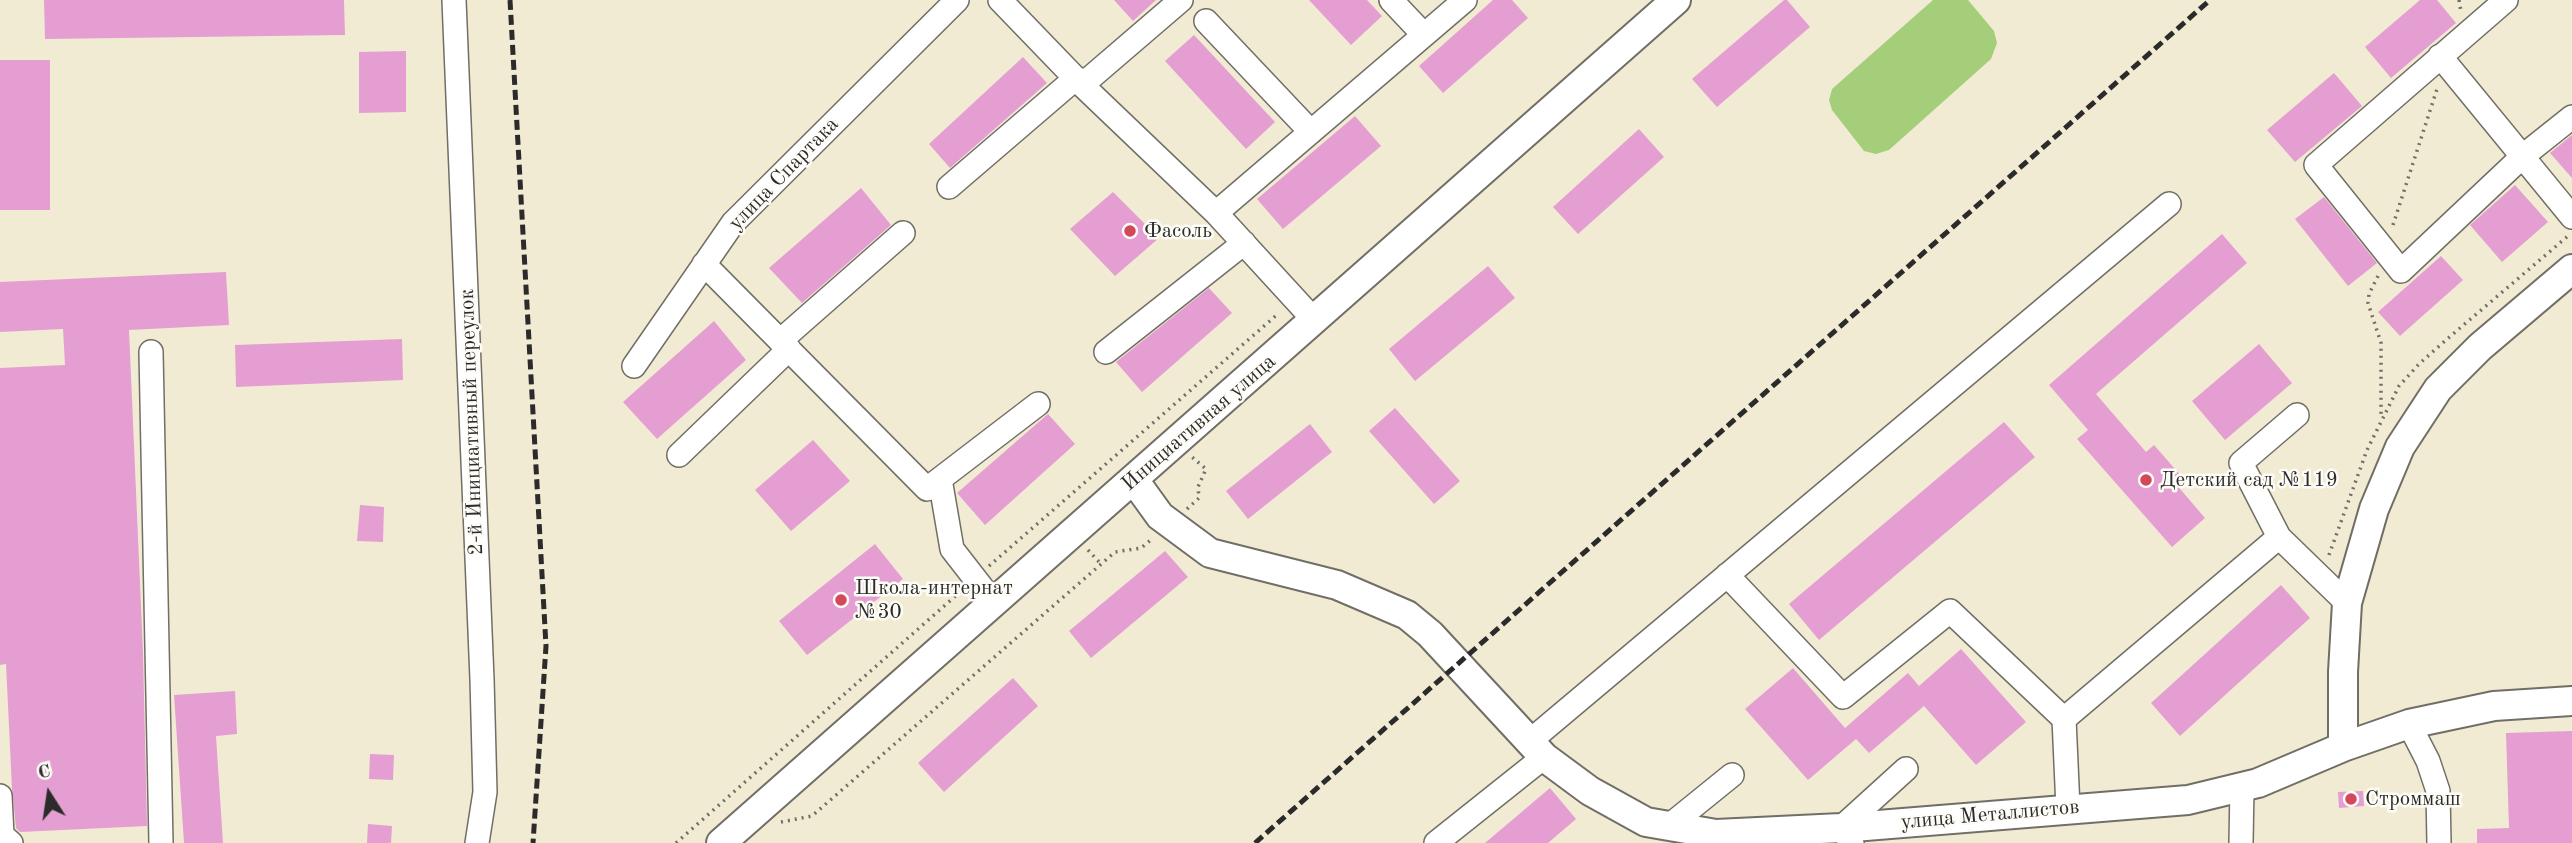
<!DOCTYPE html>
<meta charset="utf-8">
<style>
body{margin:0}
#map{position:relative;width:2572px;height:843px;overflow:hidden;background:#f2ebd4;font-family:"Old Standard TT",serif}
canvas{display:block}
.north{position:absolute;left:14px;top:759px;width:70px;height:70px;-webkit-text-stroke:5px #fdfcf7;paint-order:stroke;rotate:348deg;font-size:19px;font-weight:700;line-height:28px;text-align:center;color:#2b2b2b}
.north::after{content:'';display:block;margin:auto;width:24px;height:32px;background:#2b2b2b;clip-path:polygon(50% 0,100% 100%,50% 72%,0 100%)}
</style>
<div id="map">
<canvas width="2572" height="843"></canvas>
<div class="north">С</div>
</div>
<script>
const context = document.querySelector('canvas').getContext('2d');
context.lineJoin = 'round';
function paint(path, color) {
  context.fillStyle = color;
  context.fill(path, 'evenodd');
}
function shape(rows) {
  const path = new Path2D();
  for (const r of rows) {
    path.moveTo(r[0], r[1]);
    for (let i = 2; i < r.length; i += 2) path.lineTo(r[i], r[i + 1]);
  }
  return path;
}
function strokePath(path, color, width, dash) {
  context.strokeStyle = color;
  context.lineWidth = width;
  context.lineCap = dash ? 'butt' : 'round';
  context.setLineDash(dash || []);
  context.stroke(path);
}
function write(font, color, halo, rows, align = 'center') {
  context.font = font + ' "Old Standard TT",serif';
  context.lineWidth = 5;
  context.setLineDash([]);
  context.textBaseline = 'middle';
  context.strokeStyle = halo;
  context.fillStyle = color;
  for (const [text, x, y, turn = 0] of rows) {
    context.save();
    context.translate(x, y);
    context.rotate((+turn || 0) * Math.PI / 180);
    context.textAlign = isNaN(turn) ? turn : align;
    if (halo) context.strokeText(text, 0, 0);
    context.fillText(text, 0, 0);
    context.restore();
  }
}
const green = shape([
 [1933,0,1968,0,1994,31,1997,43,1991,59,1889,150,1876,154,1864,151,1832,110,1829,100,1832,89]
]);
const building = shape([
 [44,0,344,0,345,35,45,39],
 [1114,0,1156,0,1133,21],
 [1309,0,1367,0,1382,16,1351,45],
 [1493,0,1512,0,1528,18,1443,93,1419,66],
 [1784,0,1787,0,1810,27,1717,107,1692,79],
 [2420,0,2437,0,2456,23,2391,78,2365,47],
 [1194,35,1275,122,1246,149,1165,61],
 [406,51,406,112,359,113,359,52],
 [1023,57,1047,83,950,168,929,144],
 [0,60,50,60,50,210,0,210],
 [2334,73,2362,106,2295,162,2267,130],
 [1355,116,1381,146,1283,229,1257,199],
 [1639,129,1664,157,1578,234,1553,207],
 [2572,135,2572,178,2550,153],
 [2515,185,2548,222,2502,262,2470,225],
 [861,188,891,225,802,303,769,268],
 [1113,192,1159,238,1115,276,1070,229],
 [2324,197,2377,263,2348,286,2295,219],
 [2222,234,2247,263,2096,394,2146,452,2154,445,2182,477,2175,483,2205,518,2172,547,2077,439,2088,430,2049,385],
 [2441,256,2463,280,2400,336,2378,312],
 [1488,266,1515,298,1415,381,1389,349],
 [226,272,229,325,129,330,143,653,147,826,20,832,16,828,12,789,6,664,0,665,0,368,65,365,63,329,0,332,0,282],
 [1209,288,1232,313,1142,392,1116,362],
 [714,321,746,360,657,439,623,402],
 [402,339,403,380,236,387,235,345],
 [2259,344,2292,383,2225,440,2192,401],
 [1395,408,1460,481,1434,504,1369,431],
 [1048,414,1075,444,985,525,957,493],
 [2004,422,2035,457,1819,640,1789,604],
 [1310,424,1332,452,1248,519,1226,491],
 [813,440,850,481,791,531,755,490],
 [360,505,384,507,383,542,357,541],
 [875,544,903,579,807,655,779,621],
 [1165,551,1188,577,1091,658,1069,631],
 [2281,585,2310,618,2180,736,2151,703],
 [1961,649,2026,722,1976,765,1924,706,1869,753,1856,739,1808,780,1745,709,1793,668,1845,728,1908,673,1919,686],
 [1013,678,1038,706,944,792,918,763],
 [235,691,237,734,216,736,223,843,184,843,174,695],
 [2572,731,2572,843,2477,843,2477,829,2509,828,2506,733],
 [370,754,394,755,393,780,369,779],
 [1550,788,1576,819,1548,843,1485,843],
 [2363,791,2364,806,2339,808,2338,792],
 [368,824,392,826,391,843,367,843]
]);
const path = shape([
 [2459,0,2461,12],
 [2393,225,2438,86],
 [2378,276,2369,294,2368,303,2381,343,2381,418],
 [1187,509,1199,498,1198,487,1206,469,1192,457],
 [1088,550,1101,564],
 [2329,555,2367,450,2399,386,2419,364,2446,340,2568,236],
 [989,566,1279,313],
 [781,822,812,816,1115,552,1141,548,1152,539],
 [676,843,960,592]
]);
const minor = shape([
 [454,0,482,679,485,792,477,843],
 [1000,0,1082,85,1216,213,1315,321],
 [1391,0,1424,35],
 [2506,0,2316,165,2401,271,2523,156,2572,117],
 [1206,21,1311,132],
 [2440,56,2572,217],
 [1082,85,1181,0],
 [949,187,1076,78],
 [1216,213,1465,0],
 [704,264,927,489,1038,404],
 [780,341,903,233],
 [151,352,161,843],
 [1106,352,1244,243],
 [634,366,733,223,957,0],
 [679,455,789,349],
 [940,479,952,549,994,603],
 [2279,537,2241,463,2297,415],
 [1727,575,1843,697,1950,611,2064,719,2279,537,2347,603],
 [2064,719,2068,808],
 [2409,724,2428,761,2438,791,2439,843],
 [1530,741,2169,204],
 [0,796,2,835,11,843],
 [1669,826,1732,775],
 [1436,843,1544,757],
 [1852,843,1841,828,1906,769],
 [2241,843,2242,787]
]);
const major = shape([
 [1134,480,1160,516,1210,553,1337,585,1407,615,1430,634,1544,757,1590,791,1646,822,1716,834,1841,828,2188,800,2258,783,2343,747,2409,724,2494,706,2572,701],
 [2343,747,2343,672,2347,603,2374,509,2400,447,2438,389,2480,347,2572,269],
 [721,843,1676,0]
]);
const rail = shape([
 [510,0,546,646,533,843],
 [1255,843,2210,0]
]);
const markers = [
 [1130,231,7,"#d1495b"],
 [2146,480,7,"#d1495b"],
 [841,600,7,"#d1495b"],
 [2351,799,7,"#d1495b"]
];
const streetNames = [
 ["улица Спартака",784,174,-46],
 ["2-й Инициативный переулок",472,422,-92],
 ["Инициативная улица",1199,423,-41],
 ["улица Металлистов",1990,815,-5]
];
const poiNames = [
 ["Фасоль",1144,231],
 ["Детский сад №119",2160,480],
 ["Школа-интернат",855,588],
 ["№30",855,612],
 ["Строммаш",2365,799]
];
paint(green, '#a4ce7a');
paint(building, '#e49ed2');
strokePath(minor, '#716e66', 26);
strokePath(major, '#716e66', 32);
strokePath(path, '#716e66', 3.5, [2, 5]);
strokePath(minor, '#fff', 23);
strokePath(major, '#fff', 28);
strokePath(rail, '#2b2b2b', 5, [10, 5]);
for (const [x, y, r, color] of markers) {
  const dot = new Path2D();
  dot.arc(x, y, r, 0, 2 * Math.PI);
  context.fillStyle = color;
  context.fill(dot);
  strokePath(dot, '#fdfcf7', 2.5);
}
write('21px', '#2b2b2b', '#fdfcf7', streetNames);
write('21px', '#2b2b2b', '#fdfcf7', poiNames, 'left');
</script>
